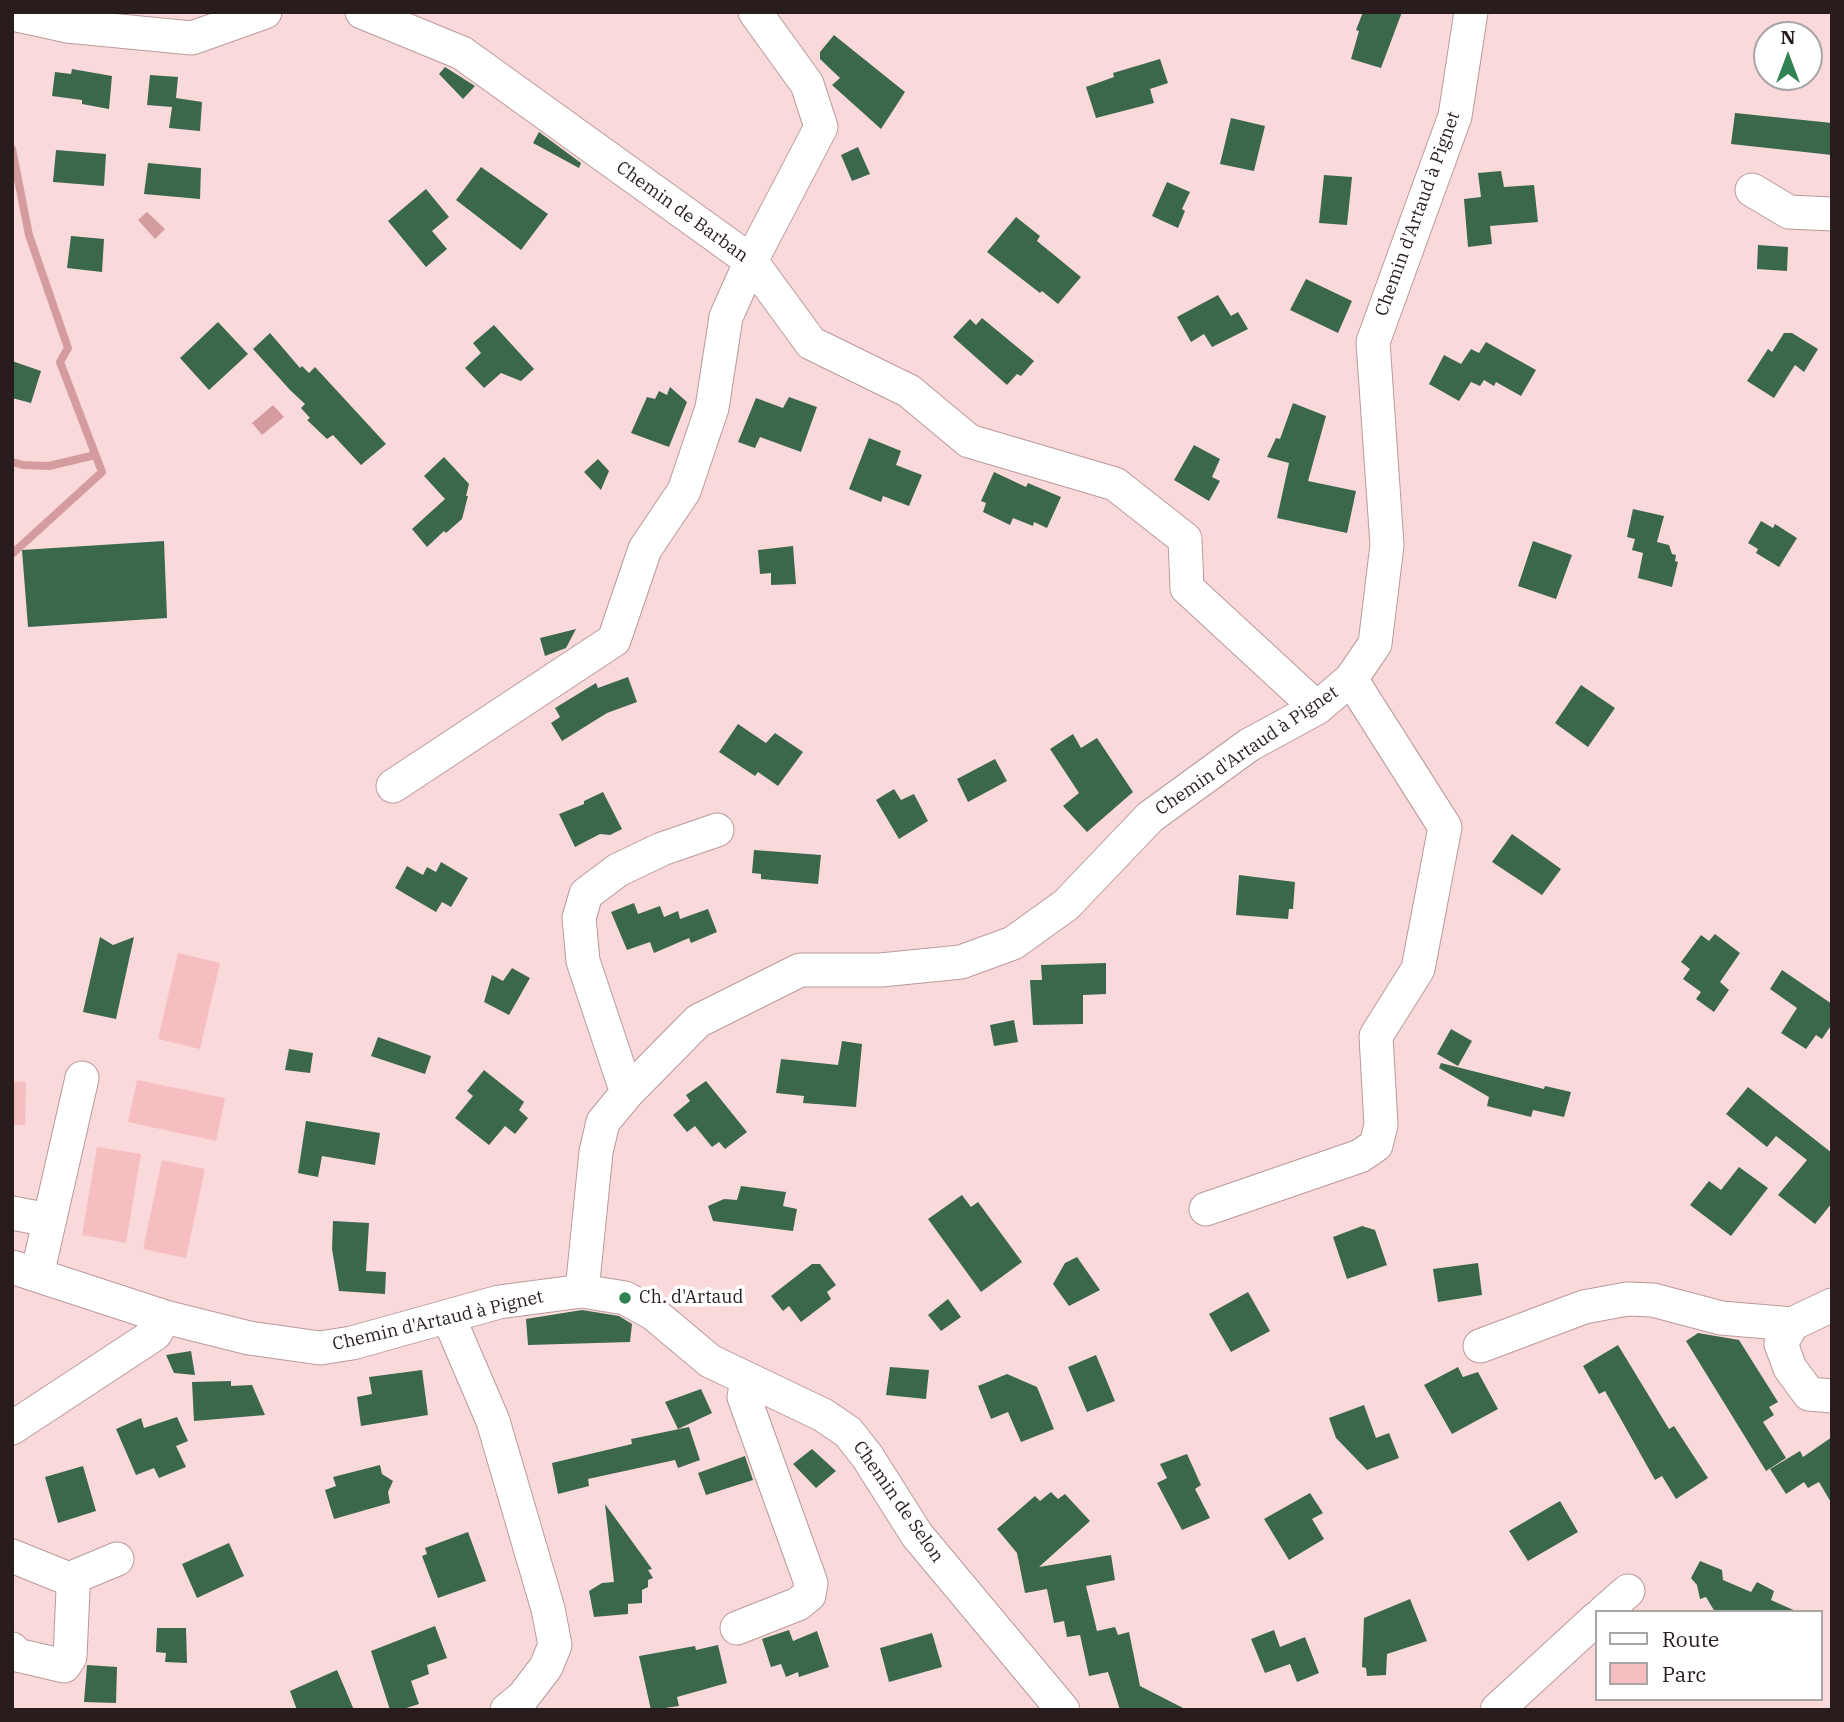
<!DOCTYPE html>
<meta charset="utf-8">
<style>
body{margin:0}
#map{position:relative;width:1844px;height:1722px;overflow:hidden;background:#fad9da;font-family:"IBM Plex Serif",serif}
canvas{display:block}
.frame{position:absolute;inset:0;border:14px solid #281c1d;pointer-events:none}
.legend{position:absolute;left:1595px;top:1610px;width:228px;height:91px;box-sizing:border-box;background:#fff;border:2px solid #a9a4a5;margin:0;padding:9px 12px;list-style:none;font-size:21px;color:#281c1d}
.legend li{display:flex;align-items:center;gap:14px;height:35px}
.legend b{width:35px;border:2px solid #a9a4a5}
.north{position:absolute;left:1753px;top:21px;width:70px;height:70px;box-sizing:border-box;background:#fff;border:2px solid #a9a4a5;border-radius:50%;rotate:0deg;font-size:19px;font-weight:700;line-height:28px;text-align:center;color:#281c1d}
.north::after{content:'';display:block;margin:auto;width:24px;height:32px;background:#308253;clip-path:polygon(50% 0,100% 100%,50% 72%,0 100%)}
</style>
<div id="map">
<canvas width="1844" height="1722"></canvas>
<div class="frame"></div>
<ul class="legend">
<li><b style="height:9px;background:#fff"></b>Route</li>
<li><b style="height:19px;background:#f6bec0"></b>Parc</li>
</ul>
<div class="north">N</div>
</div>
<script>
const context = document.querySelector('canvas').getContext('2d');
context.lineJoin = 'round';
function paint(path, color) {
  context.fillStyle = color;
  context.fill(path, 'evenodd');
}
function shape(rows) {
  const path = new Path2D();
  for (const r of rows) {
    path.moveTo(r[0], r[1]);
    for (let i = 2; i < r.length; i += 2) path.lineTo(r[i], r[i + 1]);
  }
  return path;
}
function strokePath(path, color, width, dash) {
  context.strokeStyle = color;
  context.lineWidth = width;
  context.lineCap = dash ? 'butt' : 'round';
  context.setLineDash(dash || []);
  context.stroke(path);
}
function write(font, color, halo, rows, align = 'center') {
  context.font = font + ' "IBM Plex Serif",serif';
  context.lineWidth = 7;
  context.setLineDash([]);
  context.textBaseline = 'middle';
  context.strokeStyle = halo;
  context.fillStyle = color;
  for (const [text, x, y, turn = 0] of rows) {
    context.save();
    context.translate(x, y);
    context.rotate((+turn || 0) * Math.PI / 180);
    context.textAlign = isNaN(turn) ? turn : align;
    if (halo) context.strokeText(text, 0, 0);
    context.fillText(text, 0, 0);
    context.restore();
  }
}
const green = shape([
 [178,953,220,963,200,1049,158,1039],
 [137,1080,225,1098,216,1141,128,1122],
 [12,1081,26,1082,25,1125,12,1125],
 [97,1147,141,1154,126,1243,82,1235],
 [162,1160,205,1169,186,1258,143,1249]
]);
const water = shape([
 [147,212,165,229,155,239,138,220],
 [273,405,284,417,262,435,252,423]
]);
const stream = shape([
 [12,149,29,235,68,348,60,362,102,472,12,554],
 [12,462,23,465,49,466,95,455]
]);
const building = shape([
 [1363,12,1402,12,1381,68,1351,59,1359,31,1356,30],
 [834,35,905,92,881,129,832,85,840,78,820,59,820,52],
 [1160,59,1168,83,1150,89,1154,103,1096,118,1086,87,1114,77,1113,73],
 [445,67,475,86,463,99,439,74],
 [72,69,112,76,109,109,82,104,82,100,52,96,55,72,71,74],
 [150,75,178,77,176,98,202,102,200,131,169,128,172,107,147,105],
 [1735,113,1832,123,1832,155,1731,144],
 [1231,118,1265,126,1254,171,1220,164],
 [539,132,581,163,579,168,533,143],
 [858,147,870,174,852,181,841,155],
 [56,150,106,154,104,186,53,182],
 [148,163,201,168,200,199,144,194],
 [481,167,548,214,521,250,456,200],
 [1501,171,1504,187,1534,185,1538,222,1490,226,1492,244,1468,247,1464,199,1481,197,1478,173],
 [1324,175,1352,177,1347,225,1319,223],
 [1167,182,1190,192,1182,209,1185,211,1178,228,1152,216],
 [426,189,449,217,432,231,447,249,426,267,388,221],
 [1016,217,1040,236,1037,241,1081,277,1058,304,1042,291,1040,293,987,252],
 [71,236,104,239,102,272,67,268],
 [1758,245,1788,247,1787,271,1757,269],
 [1306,279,1352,301,1338,333,1290,310],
 [1218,295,1231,316,1238,312,1248,329,1212,347,1204,334,1191,342,1177,317],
 [982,318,1034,361,1021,376,1017,374,1007,385,953,337,970,319,976,325],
 [218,322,248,354,209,390,180,358],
 [494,325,534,369,521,381,501,373,484,388,465,368,481,353,473,343],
 [270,333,300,368,302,366,309,373,315,367,386,444,361,465,333,435,327,439,307,420,310,418,301,408,305,404,290,390,253,349],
 [1784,333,1792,333,1818,349,1804,372,1795,365,1774,398,1747,381,1768,349,1772,352],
 [1486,342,1536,370,1521,396,1496,382,1494,386,1484,380,1480,386,1471,382,1459,401,1429,384,1444,355,1461,364,1471,349,1479,353],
 [12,361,41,371,31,403,12,398],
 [670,387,687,402,669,447,631,433,647,397,655,399,659,391,667,395],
 [789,397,817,407,801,452,760,437,755,448,738,442,756,398,783,408],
 [1293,403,1326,416,1308,481,1356,491,1347,533,1277,518,1289,463,1267,457,1276,438,1280,439],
 [869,438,901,451,896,465,922,475,909,506,883,496,881,502,849,489],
 [1194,445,1220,459,1212,477,1220,481,1209,501,1174,480],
 [444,457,469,484,466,496,468,496,462,519,446,533,444,531,427,547,412,529,445,499,424,476],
 [598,459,609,471,601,490,584,472],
 [994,472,1026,487,1028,483,1061,497,1047,528,1034,522,1033,526,1013,518,1010,525,983,512,986,503,981,501],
 [1633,509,1664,516,1657,542,1669,545,1672,554,1676,555,1675,561,1678,562,1672,587,1638,578,1643,553,1632,550,1635,539,1627,537],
 [1761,521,1773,528,1775,524,1797,538,1779,567,1756,553,1758,549,1748,543],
 [164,541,167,618,28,627,22,550],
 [1533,541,1572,555,1556,599,1518,586],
 [793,546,796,584,771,585,771,573,760,574,758,550],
 [576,629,566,648,545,656,540,638],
 [628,677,637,702,607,713,562,741,551,723,560,717,555,708,596,683,598,688],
 [1581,685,1615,708,1588,747,1555,723],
 [738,724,766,743,775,733,803,752,778,786,758,772,755,776,719,752],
 [1073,734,1081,748,1097,738,1133,792,1087,832,1063,806,1079,793,1050,749],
 [995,759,1007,781,968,802,957,779],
 [894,789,901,800,914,794,928,821,899,839,876,800],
 [603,792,622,829,610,835,600,834,575,847,559,814,584,804,584,801],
 [1512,834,1561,869,1542,895,1492,862],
 [754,850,821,855,818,884,761,879,761,874,752,873],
 [441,862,468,878,451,907,442,902,436,912,395,888,407,866,423,875,427,867,436,872],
 [1239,875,1295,882,1293,909,1289,909,1288,919,1236,915],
 [634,903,638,914,660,906,664,917,678,911,680,919,708,909,717,932,691,943,689,938,654,953,650,942,627,950,611,912],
 [1715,934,1740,953,1720,982,1729,990,1714,1012,1696,999,1701,992,1683,979,1690,969,1681,962,1701,935,1709,941],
 [100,937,113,945,134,937,116,1019,83,1012],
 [1106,963,1106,994,1083,995,1083,1024,1033,1025,1030,980,1042,980,1041,965],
 [512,968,530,978,509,1015,484,1002,492,975,503,981],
 [1782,970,1832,1004,1832,1024,1822,1039,1816,1035,1806,1049,1781,1033,1797,1008,1770,989],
 [1014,1020,1018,1042,994,1046,990,1025],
 [1451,1029,1472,1041,1458,1066,1437,1054],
 [378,1037,431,1056,425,1074,371,1056],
 [842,1041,862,1044,856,1107,803,1103,804,1096,776,1093,781,1059,838,1065],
 [289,1049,313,1053,310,1073,285,1070],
 [1441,1063,1544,1089,1545,1086,1571,1092,1564,1117,1533,1110,1531,1117,1487,1106,1489,1097,1439,1068],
 [484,1070,524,1102,519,1110,528,1118,515,1134,505,1126,489,1145,455,1118,473,1096,467,1091],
 [706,1081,747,1132,725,1149,719,1142,712,1147,695,1126,687,1132,673,1115,690,1101,686,1095],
 [1748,1087,1832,1153,1832,1203,1815,1224,1778,1195,1807,1160,1776,1136,1767,1147,1726,1114],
 [306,1121,380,1133,375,1165,322,1156,318,1177,298,1173],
 [1739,1167,1768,1188,1731,1236,1690,1205,1709,1181,1721,1190],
 [741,1186,786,1192,783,1206,797,1209,793,1231,713,1221,708,1206,724,1199,737,1200],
 [962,1195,971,1207,978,1202,1022,1262,981,1292,928,1219],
 [333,1221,369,1223,366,1271,386,1272,385,1294,339,1291,332,1249],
 [1362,1226,1375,1230,1387,1265,1347,1279,1333,1237],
 [1077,1257,1100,1290,1069,1306,1053,1284,1065,1263],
 [1478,1263,1482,1295,1438,1302,1433,1269],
 [812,1264,820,1264,836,1285,827,1292,831,1299,801,1322,789,1306,783,1311,771,1296],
 [1248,1292,1270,1331,1231,1352,1209,1314],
 [948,1299,961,1317,941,1331,928,1315],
 [582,1310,619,1316,632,1324,630,1342,528,1345,526,1319],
 [1698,1333,1739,1340,1778,1402,1769,1407,1774,1415,1763,1422,1786,1458,1766,1471,1686,1341],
 [1618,1345,1669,1429,1674,1426,1708,1478,1676,1499,1662,1476,1655,1480,1605,1391,1599,1394,1583,1366],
 [191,1351,195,1375,174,1373,166,1355],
 [1096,1355,1115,1401,1087,1412,1068,1367],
 [890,1367,929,1370,926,1399,886,1395],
 [1458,1367,1463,1377,1478,1372,1498,1409,1452,1434,1424,1385],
 [422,1370,428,1415,361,1426,357,1397,372,1394,369,1377],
 [1007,1374,1037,1387,1054,1429,1021,1442,1008,1412,991,1419,978,1386],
 [231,1381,231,1386,252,1385,265,1415,194,1421,192,1382],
 [701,1389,712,1413,678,1429,665,1402],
 [1364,1405,1376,1438,1389,1433,1399,1458,1367,1470,1336,1438,1329,1418],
 [177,1417,188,1441,176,1446,186,1467,159,1478,154,1468,136,1475,116,1429,141,1418,144,1428],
 [689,1427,700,1460,678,1468,675,1460,588,1479,589,1486,558,1494,552,1463,632,1444,631,1439],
 [1832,1437,1832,1504,1819,1482,1808,1488,1804,1482,1786,1494,1770,1469,1800,1451,1803,1457],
 [812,1449,836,1471,816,1488,793,1464],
 [1187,1454,1201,1485,1195,1489,1210,1518,1182,1530,1157,1483,1167,1478,1160,1464],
 [745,1456,753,1480,706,1495,698,1473],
 [380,1465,382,1474,393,1481,388,1492,390,1503,334,1519,325,1490,336,1486,333,1477],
 [83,1466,96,1511,58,1523,45,1477],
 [1051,1492,1058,1499,1065,1494,1090,1521,1039,1567,1111,1555,1115,1580,1086,1586,1097,1631,1115,1627,1118,1635,1129,1632,1140,1686,1187,1710,1120,1710,1108,1672,1089,1676,1080,1635,1067,1637,1064,1621,1054,1623,1047,1589,1025,1593,1017,1553,997,1529,1035,1496,1040,1501],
 [1310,1493,1323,1513,1312,1519,1324,1539,1289,1560,1264,1519],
 [1560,1501,1578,1532,1528,1561,1509,1531],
 [605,1504,652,1569,648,1570,653,1578,648,1580,648,1587,642,1590,642,1603,628,1604,628,1614,594,1617,589,1591,602,1583,614,1582],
 [468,1532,486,1581,438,1598,422,1556,427,1554,425,1548],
 [229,1543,244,1576,197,1598,182,1564],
 [1700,1561,1722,1570,1723,1580,1751,1592,1757,1582,1774,1591,1771,1600,1798,1612,1715,1612,1706,1597,1700,1599,1697,1585,1691,1578],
 [1410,1599,1427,1641,1387,1654,1386,1675,1367,1676,1366,1668,1362,1667,1364,1618],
 [435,1626,447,1658,427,1665,429,1674,411,1681,419,1704,400,1710,390,1710,371,1651],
 [157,1628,186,1628,187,1663,165,1662,166,1653,156,1652],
 [789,1630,793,1641,817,1631,829,1667,799,1677,798,1672,786,1677,781,1664,771,1667,762,1639],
 [1274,1630,1280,1647,1305,1637,1319,1673,1297,1682,1290,1664,1265,1673,1251,1639],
 [932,1633,942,1667,889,1682,880,1648],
 [718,1645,727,1683,677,1697,679,1706,651,1710,639,1656,695,1646,696,1650],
 [87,1665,117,1667,116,1703,84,1702],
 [337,1670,354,1710,297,1710,290,1691]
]);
const minor = shape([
 [362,12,462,53,751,261,811,343,909,391,969,441,1115,484,1185,539,1187,588,1317,708],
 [12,14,67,26,192,38,265,12],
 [1752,190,1789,212,1832,214],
 [393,786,614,640,645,549,684,491,712,408,726,317,751,261,821,127,807,84,755,12],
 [627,1093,583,961,579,918,586,894,618,870,662,849,717,830],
 [1206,1209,1360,1156,1376,1145,1381,1125,1376,1036,1418,969,1445,827,1351,679],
 [12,1213,49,1220],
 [12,1267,165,1317,249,1338,320,1348,352,1343,499,1302,582,1291,625,1298,654,1314,710,1361,823,1415,848,1432,867,1456,917,1535,1063,1710],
 [37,1275,82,1078],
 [582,1291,596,1152,603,1122,627,1093,698,1021,800,970,881,970,961,962,1013,943,1066,905,1150,817,1249,745,1317,708,1351,679,1375,644,1387,545,1373,342,1455,116,1471,12],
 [1832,1305,1792,1324,1781,1344,1790,1368,1809,1394,1832,1396],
 [448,1316,493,1421,548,1609,555,1645,546,1667,523,1697,507,1710],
 [1480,1346,1584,1307,1627,1299,1653,1300,1721,1318,1792,1324],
 [12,1428,155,1334,165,1317],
 [12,1556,69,1579,73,1590,70,1657,64,1666,17,1655,12,1649],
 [69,1579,117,1559],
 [1604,1612,1628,1591],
 [737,1628,798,1604,809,1595,811,1583,744,1397,747,1380],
 [1497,1710,1597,1618]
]);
const markers = [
 [625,1298,7,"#308253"]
];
const streetNames = [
 ["Chemin de Barban",682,212,36],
 ["Chemin d'Artaud à Pignet",1418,214,-70],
 ["Chemin d'Artaud à Pignet",1247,751,-34],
 ["Chemin d'Artaud à Pignet",438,1321,-13],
 ["Chemin de Selon",898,1502,55]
];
const poiNames = [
 ["Ch. d'Artaud",639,1298]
];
paint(green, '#f6bec0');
paint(water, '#d49c9e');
strokePath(stream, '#d49c9e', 8);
paint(building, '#3b674b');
strokePath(minor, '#b99a9b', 35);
strokePath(minor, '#fff', 33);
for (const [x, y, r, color] of markers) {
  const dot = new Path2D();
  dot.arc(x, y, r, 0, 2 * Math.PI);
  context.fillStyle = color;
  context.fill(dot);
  strokePath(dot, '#fff', 2.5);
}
write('18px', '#281c1d', '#fff', streetNames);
write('18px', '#281c1d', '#fff', poiNames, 'left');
</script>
